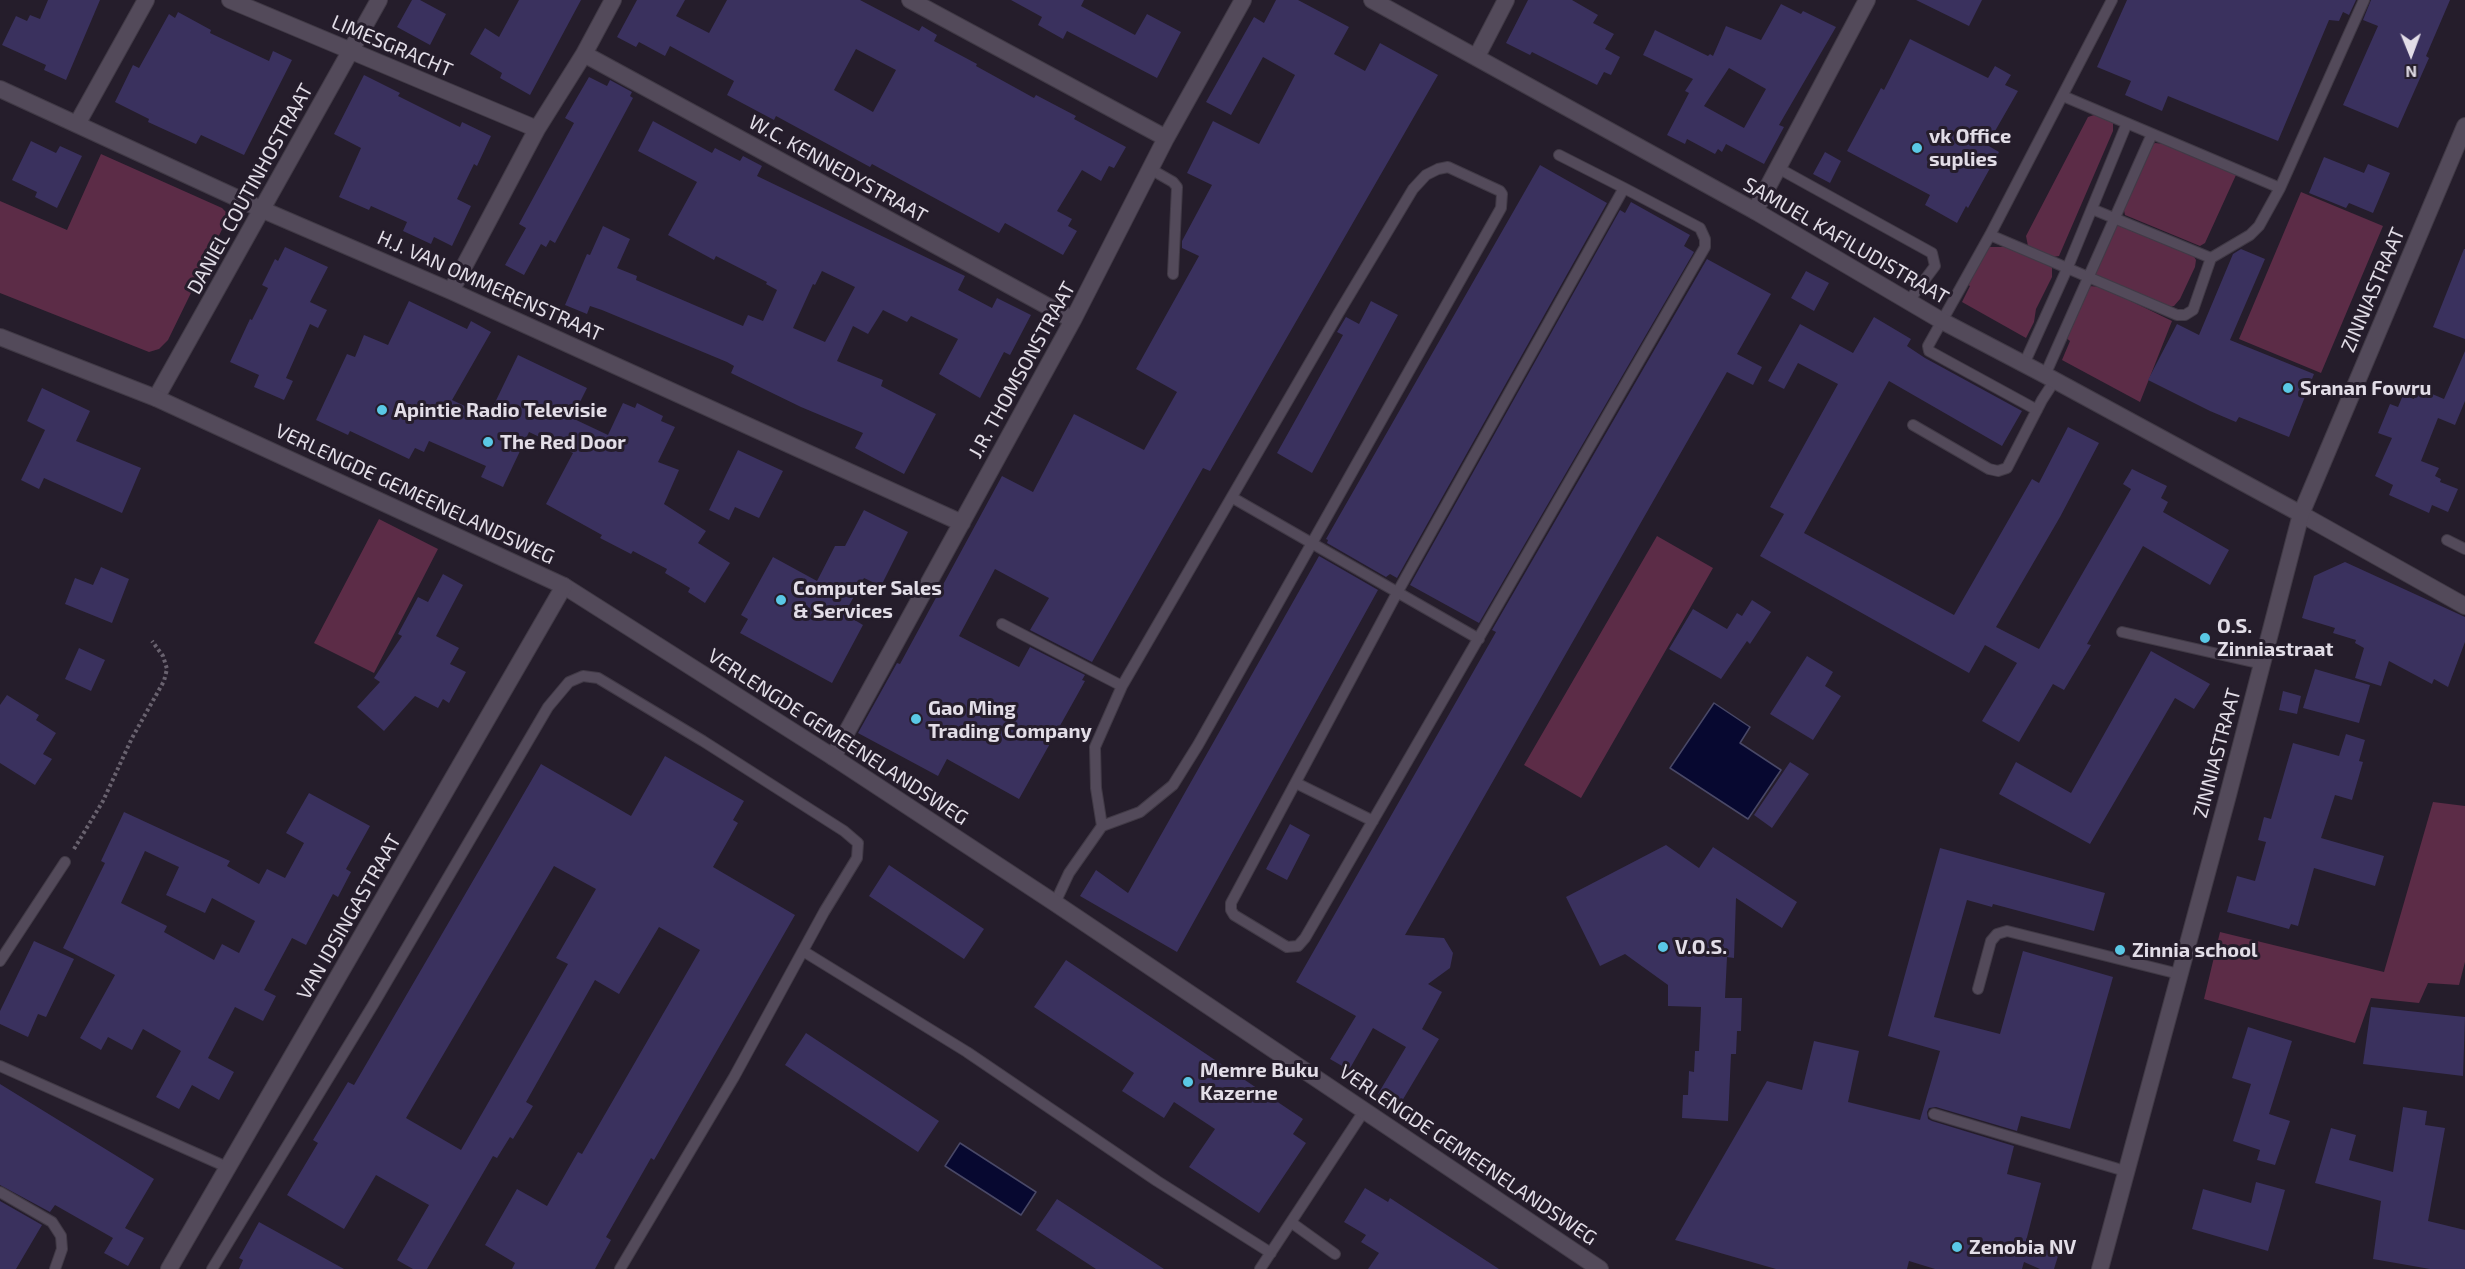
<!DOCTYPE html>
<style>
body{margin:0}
#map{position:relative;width:2465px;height:1269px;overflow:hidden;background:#251d2b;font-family:"Exo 2",sans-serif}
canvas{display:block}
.north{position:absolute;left:2381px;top:24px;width:60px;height:60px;-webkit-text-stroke:4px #251d2b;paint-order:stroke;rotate:179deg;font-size:16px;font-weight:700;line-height:24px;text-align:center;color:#e2dde7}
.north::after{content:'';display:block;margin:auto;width:21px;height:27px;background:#e2dde7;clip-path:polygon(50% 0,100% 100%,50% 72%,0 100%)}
</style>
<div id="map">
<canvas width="2465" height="1269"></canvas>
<div class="north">N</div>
</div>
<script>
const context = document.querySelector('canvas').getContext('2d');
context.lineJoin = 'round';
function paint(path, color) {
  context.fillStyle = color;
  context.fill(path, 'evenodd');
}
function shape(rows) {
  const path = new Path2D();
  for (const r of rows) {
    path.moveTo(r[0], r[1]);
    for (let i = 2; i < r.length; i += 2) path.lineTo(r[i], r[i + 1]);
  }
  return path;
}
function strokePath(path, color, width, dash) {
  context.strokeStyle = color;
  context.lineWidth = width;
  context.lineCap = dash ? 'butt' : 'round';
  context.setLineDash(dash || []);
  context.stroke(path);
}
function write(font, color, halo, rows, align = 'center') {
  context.font = font + ' "Exo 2",sans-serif';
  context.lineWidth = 6;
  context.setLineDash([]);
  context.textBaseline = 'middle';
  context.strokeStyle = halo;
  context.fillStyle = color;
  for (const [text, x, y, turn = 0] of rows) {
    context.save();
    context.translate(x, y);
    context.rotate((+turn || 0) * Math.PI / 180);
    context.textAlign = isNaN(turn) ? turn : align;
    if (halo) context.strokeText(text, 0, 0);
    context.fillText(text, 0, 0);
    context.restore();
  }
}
const green = shape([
 [2097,114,2113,123,2113,131,2059,256,2053,257,2028,246,2026,236,2088,117],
 [2155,143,2165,144,2236,175,2205,243,2200,246,2125,215,2123,206,2147,147],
 [101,154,222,208,229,215,168,340,159,349,149,352,0,293,0,201,67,230],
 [2301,192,2383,226,2321,373,2239,339],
 [2115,224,2193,255,2196,260,2195,267,2180,299,2174,306,2168,307,2095,275],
 [1986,247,2009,247,2052,267,2052,277,2036,309,2034,322,2026,338,1962,302,1970,286,1965,283],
 [2089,286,2102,287,2172,321,2140,402,2062,360,2070,341,2065,337],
 [379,519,438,549,374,673,314,643],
 [1657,536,1713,568,1581,798,1524,765],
 [2433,802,2465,806,2465,962,2459,985,2428,983,2419,1003,2371,998,2355,1043,2204,999,2220,932,2384,972]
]);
const water = shape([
 [1714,703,1750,727,1740,743,1781,770,1748,819,1670,768,1714,703],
 [960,1143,1036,1192,1021,1215,945,1166,960,1143]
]);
const building = shape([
 [48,0,100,0,66,80,44,70,46,65,2,45,16,16,27,21,30,15,40,19],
 [412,0,420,0,446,14,430,45,397,27],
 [519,0,581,0,530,95,500,78,502,73,470,54,485,28,499,37],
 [637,0,685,0,676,16,709,33,727,0,860,0,919,31,922,26,937,35,934,41,977,64,976,66,1034,98,1036,95,1076,116,1074,119,1126,147,1114,168,1109,166,1101,181,1082,170,1057,211,1072,219,1068,226,1077,231,1063,255,1005,223,999,233,872,164,870,167,776,116,774,120,727,95,734,81,670,46,665,56,639,42,636,47,617,37],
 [856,49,896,70,873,112,834,90],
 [1011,0,1084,0,1081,6,1135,35,1147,14,1181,32,1157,78,1067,31,1063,39,1038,25,1042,17],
 [1276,0,1298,0,1349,27,1334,54,1365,71,1380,43,1438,75,1210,471,1203,468,1092,662,1030,630,1049,598,995,569,959,636,1019,667,1030,647,1085,675,1082,680,1085,681,1019,799,947,759,938,776,858,733,897,663,900,664,1002,476,1033,492,1074,414,1144,450,1177,392,1136,369,1199,256,1182,248,1182,241,1212,185,1187,173,1213,121,1259,144,1295,75,1263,57,1231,115,1206,102,1254,17,1264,23],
 [1528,0,1572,0,1598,15,1593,23,1614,34,1605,49,1620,57,1611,75,1604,72,1597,85,1532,52,1530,55,1506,43],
 [1916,0,1982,0,1969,26],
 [2127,0,2356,0,2349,15,2343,12,2339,21,2329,20,2278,141,2168,96,2162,111,2125,95,2131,81,2097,67],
 [2371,0,2450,0,2426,56,2429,58,2398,128,2343,105,2378,26,2363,20],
 [1781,4,1801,14,1803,11,1836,27,1779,125,1784,127,1764,164,1726,144,1722,152,1718,149,1715,154,1687,139,1685,144,1667,135,1689,93,1685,91,1693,79,1643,55,1655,30,1708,56,1710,54,1713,56,1726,26,1761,40],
 [1729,68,1766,89,1744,128,1704,106],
 [178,12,211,30,210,33,269,61,273,51,292,60,244,155,201,135,196,144,148,122,149,119,115,102,133,65,139,68,169,14,175,18],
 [1910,39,1988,78,1995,66,2011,75,2005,85,2018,91,1987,145,1999,152,1968,208,1966,206,1957,223,1925,205,1930,195,1847,151,1881,88,1884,90],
 [364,75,400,93,398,96,460,127,462,122,491,136,477,166,474,164,457,199,471,206,452,246,434,237,431,244,403,231,407,222,371,206,369,210,339,197,361,148,334,134],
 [589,77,607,86,610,80,632,92,630,96,633,98,555,243,550,240,546,247,541,244,524,275,505,265,526,228,519,224,574,123,565,118],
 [653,121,712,153,715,148,740,161,743,156,762,166,757,176,965,276,958,290,992,308,997,298,1031,315,1010,355,1004,352,980,398,939,374,958,339,911,316,907,322,883,310,868,334,853,326,837,361,883,380,881,386,936,414,904,474,855,448,863,433,801,407,731,373,734,366,727,362,602,310,590,306,587,314,565,305,587,254,590,255,603,226,630,239,617,268,637,276,636,280,743,326,748,315,763,321,777,290,766,284,767,282,716,256,714,260,668,235,697,182,638,151],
 [822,271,855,287,825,342,793,328,813,284,815,285],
 [31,141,56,153,60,146,82,156,57,208,35,197,37,192,12,180],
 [1825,152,1841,161,1830,183,1813,174],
 [2324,157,2364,173,2368,164,2390,173,2373,213,2349,203,2346,208,2309,193],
 [1540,165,1607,203,1397,578,1390,574,1386,577,1327,543,1328,540,1326,539],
 [1631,202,1690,235,1684,246,1694,252,1479,623,1410,585,1620,210,1625,213],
 [285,247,328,267,310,302,327,310,318,328,310,324,286,378,293,381,284,400,254,387,259,375,230,362,250,319,252,320,268,288,262,285,275,259,278,261],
 [2241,249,2265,259,2230,340,2314,374,2289,437,2239,417,2236,422,2210,411,2148,380,2177,324,2199,335,2233,254],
 [2464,249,2465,249,2465,339,2433,327],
 [1707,259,1771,294,1737,354,1762,367,1753,385,1727,372,1405,935,1444,938,1453,953,1450,968,1428,984,1442,992,1422,1029,1439,1039,1399,1106,1378,1094,1406,1047,1373,1028,1349,1070,1330,1059,1356,1016,1296,982,1496,632,1492,630],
 [1806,271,1829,283,1814,311,1791,298],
 [409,301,467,329,471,321,491,332,452,400,488,417,518,355,587,388,572,418,608,435,623,403,635,408,637,403,663,416,661,421,675,427,658,462,679,470,664,504,706,531,698,543,730,563,705,603,688,592,690,588,665,573,667,569,633,551,631,554,600,538,602,535,546,504,573,453,529,432,503,487,481,477,486,466,429,441,424,452,415,448,409,459,350,431,348,435,316,420,347,354,355,357,364,335,388,345],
 [1371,301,1398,315,1312,473,1277,453,1343,335,1337,332,1346,317,1359,324],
 [1874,317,1911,339,1907,346,1925,358,2022,411,2002,446,1889,381,1804,533,1954,615,2032,479,2039,483,2068,427,2099,443,2060,517,1996,627,2039,649,2131,489,2123,484,2132,469,2167,486,2161,498,2168,502,2163,512,2229,550,2210,585,2143,546,2087,644,2091,645,2064,690,2053,684,2019,742,1982,721,2017,663,1985,645,1969,673,1760,556,1784,514,1770,507,1838,384,1798,363,1784,389,1768,381,1800,324,1853,353],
 [2465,351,2465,401,2455,425,2438,418,2421,461,2439,468,2435,476,2441,479,2440,482,2458,489,2448,512,2432,505,2429,513,2389,495,2393,485,2375,476,2392,438,2378,433,2390,404,2398,407,2403,395,2414,399,2418,388,2444,399],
 [42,388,90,411,76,441,141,468,122,513,44,478,39,489,21,480,45,430,27,421],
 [738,450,783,471,759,518,735,507,729,520,709,510],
 [864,510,908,532,881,586,864,578,846,611,850,613,848,616,863,625,832,683,740,633,748,619,741,615,773,557,817,581,835,546,845,546],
 [1319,556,1378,590,1177,952,1080,896,1096,870,1128,893],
 [2345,562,2465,617,2465,642,2448,687,2434,679,2432,684,2389,661,2381,686,2355,678,2364,648,2355,643,2356,640,2333,633,2335,628,2302,618,2314,576],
 [101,567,129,579,112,623,65,604,75,578,93,585],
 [443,574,463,585,436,636,459,648,450,664,466,672,449,703,443,699,438,708,415,696,384,731,357,707,380,682,374,678,402,636,398,634,418,597,428,602],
 [1752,600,1771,612,1750,644,1747,641,1721,679,1669,649,1693,609,1727,629,1737,613,1742,616],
 [79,648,105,660,91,691,65,679],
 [2151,651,2210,684,2194,709,2175,698,2090,844,1999,794,2016,762,2071,793],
 [1807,656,1833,672,1825,686,1841,696,1813,740,1770,714],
 [2315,669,2370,685,2359,723,2303,708],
 [2283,691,2301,696,2297,714,2279,710],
 [7,695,39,715,36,720,56,733,43,754,52,759,35,785,0,763,0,705],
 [2346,734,2365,740,2359,761,2363,762,2352,800,2335,795,2321,838,2384,856,2375,886,2314,868,2298,926,2291,924,2289,929,2227,912,2237,876,2255,881,2266,842,2258,840,2264,817,2271,819,2293,743,2339,756],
 [665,756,744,801,733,820,738,823,713,867,795,915,654,1160,651,1158,606,1237,611,1240,595,1269,512,1269,515,1263,485,1245,517,1189,547,1206,578,1152,582,1154,700,950,659,927,619,994,595,980,526,1102,533,1106,513,1139,510,1137,497,1158,493,1156,427,1269,413,1269,397,1260,429,1205,376,1175,344,1229,287,1195,318,1143,313,1140,348,1082,354,1085,541,764,631,816],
 [554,866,596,889,556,958,568,964,461,1150,406,1118],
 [1790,762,1809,774,1772,828,1754,815],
 [309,793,370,826,346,869,351,872,338,897,333,894,306,945,292,938,264,990,276,996,263,1021,235,1007,208,1058,234,1072,219,1100,192,1085,179,1109,156,1097,181,1051,143,1029,132,1050,108,1037,101,1050,80,1038,115,975,63,948,105,863,101,861,124,812,230,861,227,866,259,884,267,869,285,878,304,843,286,833],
 [145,851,179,867,166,895,205,913,212,898,255,921,239,953,222,944,214,960,164,932,167,926,121,903],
 [1290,824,1310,835,1287,880,1266,869],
 [1666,845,1699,868,1713,847,1797,902,1782,928,1736,898,1734,958,1727,957,1725,998,1742,998,1741,1031,1737,1031,1736,1054,1731,1054,1728,1121,1682,1118,1683,1095,1688,1095,1689,1071,1694,1072,1695,1051,1699,1051,1701,1007,1668,1006,1668,985,1625,954,1600,966,1566,897],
 [1940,848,2105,893,2094,931,1993,904,1992,907,1967,900,1934,1017,2000,1034,2023,951,2113,977,2070,1129,2021,1116,2017,1131,1936,1107,1929,1108,1927,1112,1928,1119,1932,1121,2014,1146,2007,1174,2041,1183,2025,1245,2059,1253,2054,1269,2040,1269,2024,1262,2022,1269,1935,1269,1909,1261,1907,1269,1776,1269,1675,1240,1767,1081,1802,1090,1814,1041,1859,1051,1848,1102,1920,1120,1940,1051,1888,1036],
 [889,865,984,929,964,959,869,896],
 [34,941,74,959,46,1017,38,1014,28,1037,0,1024,0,1011],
 [1066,960,1303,1119,1293,1134,1306,1143,1259,1213,1189,1167,1215,1129,1174,1102,1164,1118,1122,1091,1134,1073,1034,1007],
 [2371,1007,2465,1017,2463,1076,2363,1064],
 [2248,1027,2292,1041,2269,1114,2290,1121,2275,1165,2257,1160,2260,1150,2233,1141,2251,1084,2232,1078],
 [806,1033,939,1121,918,1152,785,1065],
 [0,1084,154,1179,125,1228,144,1238,128,1266,104,1253,113,1238,55,1205,50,1212,0,1185],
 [2403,1107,2427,1111,2425,1125,2445,1128,2428,1221,2465,1230,2465,1269,2430,1269,2373,1259,2381,1201,2315,1183,2331,1128,2356,1135,2349,1160,2393,1172],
 [2256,1182,2285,1190,2268,1251,2192,1229,2203,1189,2251,1203],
 [1365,1188,1388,1202,1390,1198,1499,1269,1368,1269,1379,1253,1361,1242,1366,1235,1344,1222],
 [1057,1199,1164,1269,1096,1269,1036,1230],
 [0,1201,42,1225,16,1269,0,1269],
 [259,1222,344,1269,239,1269,243,1260,239,1258]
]);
const path = shape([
 [74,849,103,801,132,738,164,681,167,669,163,656,152,641]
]);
const service = shape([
 [2063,96,2280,188],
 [1559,155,1624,188,1700,228,1705,239,1705,247,1305,938,1298,946,1287,947,1234,915,1231,910,1231,903,1397,593,1624,188],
 [1778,168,1932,253,1935,266,1908,302],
 [1152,170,1173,182,1177,187,1173,274],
 [1990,235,2177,315,2185,315,2193,310,2211,258,2092,209],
 [2211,258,2250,235,2259,226,2280,188,2364,0],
 [2024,364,2067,269,2127,123],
 [2045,375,2152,134],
 [2037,410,1929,351,1928,346,1990,235,2112,0],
 [1913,425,1989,469,1998,471,2007,468,2042,400,2055,380],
 [1233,498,1479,639],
 [2447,540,2465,549],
 [1002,624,1122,686],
 [2122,632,2262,664],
 [1296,783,1373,821],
 [1055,903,1069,873,1102,826,1096,788,1095,747,1122,686,1338,314,1413,189,1426,175,1438,169,1448,167,1500,191,1502,194,1501,208,1198,745,1173,785,1140,812,1102,826],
 [803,951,967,1052,1157,1181,1271,1253],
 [0,961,65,862],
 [1978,989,1991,941,1997,934,2007,931,2179,974],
 [0,1066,229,1168],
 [1934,1114,2125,1171],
 [0,1192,52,1222,61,1236,62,1249,55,1269],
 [1292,1223,1335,1254],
 [212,1269,373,1005,548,707,569,682,583,676,598,678,703,741,844,831,858,843,857,858,824,912,734,1077,620,1269],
 [1260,1269,1364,1111]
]);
const minor = shape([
 [230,0,537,129],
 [910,0,1166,138],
 [584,54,1073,320],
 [1477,56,1506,0],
 [0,89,263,210,451,291,962,523],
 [77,124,146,0],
 [1755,211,1867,0],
 [451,291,537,129,584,54,613,0],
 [156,398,379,0],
 [2301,514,2465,606],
 [833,757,1073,320,1166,138,1243,0]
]);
const tertiary = shape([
 [1372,0,1755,211,1942,321,2045,375,2301,514],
 [564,586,833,757,1055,903,1600,1269],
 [2100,1269,2227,799,2301,514,2465,126]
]);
const secondary = shape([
 [0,337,156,398,564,586,169,1269]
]);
const markers = [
 [1917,148,6,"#5ac8e5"],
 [2288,388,6,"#5ac8e5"],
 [382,410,6,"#5ac8e5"],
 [488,442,6,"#5ac8e5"],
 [781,600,6,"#5ac8e5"],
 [2205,638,6,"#5ac8e5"],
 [916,719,6,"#5ac8e5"],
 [1663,947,6,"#5ac8e5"],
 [2120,950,6,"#5ac8e5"],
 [1188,1082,6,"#5ac8e5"],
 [1957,1247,6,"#5ac8e5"]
];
const streetNames = [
 ["LIMESGRACHT",392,46,23],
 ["W.C. KENNEDYSTRAAT",838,169,29],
 ["DANIEL COUTINHOSTRAAT",250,189,-61],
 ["SAMUEL KAFILUDISTRAAT",1846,241,30],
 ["H.J. VAN OMMERENSTRAAT",490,286,24],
 ["ZINNIASTRAAT",2373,290,-67],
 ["J.R. THOMSONSTRAAT",1022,370,-61],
 ["VERLENGDE GEMEENELANDSWEG",415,494,25],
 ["VERLENGDE GEMEENELANDSWEG",838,737,33],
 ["ZINNIASTRAAT",2217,753,-75],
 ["VAN IDSINGASTRAAT",349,917,-60],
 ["VERLENGDE GEMEENELANDSWEG",1468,1155,34]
];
const poiNames = [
 ["vk Office",1929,136],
 ["suplies",1929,159],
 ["Sranan Fowru",2300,388],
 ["Apintie Radio Televisie",394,410],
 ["The Red Door",500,442],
 ["Computer Sales",793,588],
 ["& Services",793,611],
 ["O.S.",2217,626],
 ["Zinniastraat",2217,649],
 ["Gao Ming",928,708],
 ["Trading Company",928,731],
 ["V.O.S.",1675,947],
 ["Zinnia school",2132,950],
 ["Memre Buku",1200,1070],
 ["Kazerne",1200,1093],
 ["Zenobia NV",1969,1247]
];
paint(green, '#5c2c47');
paint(water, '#070830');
strokePath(water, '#494867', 1.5);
paint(building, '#3a315e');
strokePath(service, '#413a46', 12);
strokePath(minor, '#413a46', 18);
strokePath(tertiary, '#413a46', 18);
strokePath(secondary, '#413a46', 18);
strokePath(path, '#69626f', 4, [3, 3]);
strokePath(service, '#534a5a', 10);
strokePath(minor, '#534a5a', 16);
strokePath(tertiary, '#534a5a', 16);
strokePath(secondary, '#534a5a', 16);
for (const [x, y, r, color] of markers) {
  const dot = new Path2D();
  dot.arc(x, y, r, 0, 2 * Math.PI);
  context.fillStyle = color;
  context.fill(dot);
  strokePath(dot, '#251d2b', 2);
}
write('20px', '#e2dde7', '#251d2b', streetNames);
write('bold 20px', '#e2dde7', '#251d2b', poiNames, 'left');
</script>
